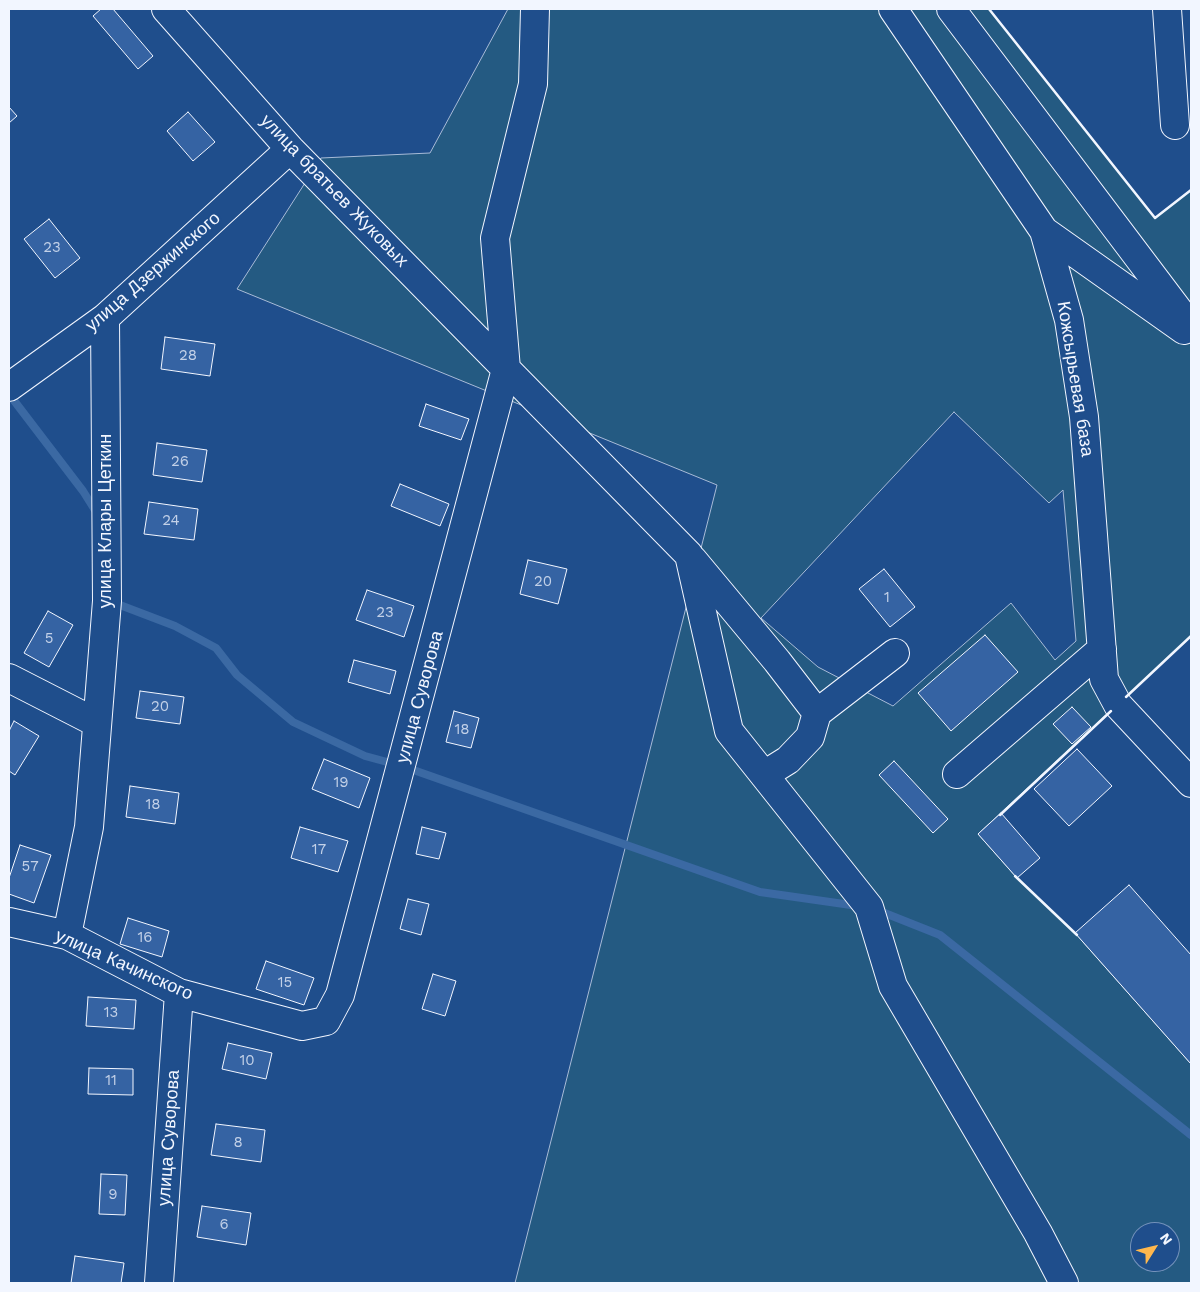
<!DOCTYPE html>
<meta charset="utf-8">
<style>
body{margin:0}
#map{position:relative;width:1200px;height:1292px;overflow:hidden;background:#1f4e8c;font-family:"Work Sans",sans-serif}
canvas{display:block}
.frame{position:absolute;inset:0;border:10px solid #f2f6ff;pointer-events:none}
.north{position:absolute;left:1130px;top:1222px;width:50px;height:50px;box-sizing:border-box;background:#1f4e8c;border:1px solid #7391ba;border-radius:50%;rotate:54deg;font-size:14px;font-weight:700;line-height:20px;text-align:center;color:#f2f6ff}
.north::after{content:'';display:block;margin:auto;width:18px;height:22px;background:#ffb74d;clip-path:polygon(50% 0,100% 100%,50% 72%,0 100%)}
</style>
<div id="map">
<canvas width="1200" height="1292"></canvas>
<div class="frame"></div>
<div class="north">N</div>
</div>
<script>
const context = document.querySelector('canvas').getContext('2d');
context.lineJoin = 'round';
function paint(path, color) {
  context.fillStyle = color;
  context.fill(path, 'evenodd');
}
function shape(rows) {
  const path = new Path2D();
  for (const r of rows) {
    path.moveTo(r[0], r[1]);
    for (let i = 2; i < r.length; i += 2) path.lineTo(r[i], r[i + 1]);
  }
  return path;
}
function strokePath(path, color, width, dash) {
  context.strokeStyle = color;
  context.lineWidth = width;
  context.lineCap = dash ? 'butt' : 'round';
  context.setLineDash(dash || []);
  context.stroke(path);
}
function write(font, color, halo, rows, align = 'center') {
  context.font = font + ' "Work Sans",sans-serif';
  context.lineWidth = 4;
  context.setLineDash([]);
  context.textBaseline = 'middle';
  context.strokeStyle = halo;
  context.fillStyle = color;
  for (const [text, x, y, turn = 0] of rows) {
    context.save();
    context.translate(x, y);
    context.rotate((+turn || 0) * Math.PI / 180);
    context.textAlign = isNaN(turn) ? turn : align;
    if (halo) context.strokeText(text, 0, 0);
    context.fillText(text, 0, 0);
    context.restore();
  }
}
const green = shape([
 [508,9,989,9,1155,218,1191,190,1191,636,978,834,1017,878,1075,933,1191,1064,1191,1283,515,1283,717,485,237,289,321,158,430,153,508,9],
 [954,412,1049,503,1063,490,1076,641,1055,660,1011,603,893,706,818,667,761,618,954,412],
 [1140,1232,1170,1232,1170,1262,1140,1262,1140,1232]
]);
const stream = shape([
 [9,394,83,491,98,515],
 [112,602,175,626,216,648,237,675,293,722,365,756,402,766,760,892,858,906],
 [877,910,940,935,1191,1135]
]);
const building = shape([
 [101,9,113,9,153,56,138,69,93,16,101,9],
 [9,107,17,116,9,123,9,107],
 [188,112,215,142,193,161,167,131,188,112],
 [49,219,80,258,55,278,24,239,49,219],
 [165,337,215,344,210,376,161,369,165,337],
 [426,404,469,419,461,440,419,426,426,404],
 [157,443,207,450,202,482,153,475,157,443],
 [400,484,449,504,440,526,391,506,400,484],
 [149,502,198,509,194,540,144,534,149,502],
 [528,560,567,569,558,604,520,594,528,560],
 [884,569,915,607,890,627,859,589,884,569],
 [367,590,414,606,404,637,356,620,367,590],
 [48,611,73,625,49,667,24,653,48,611],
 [985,635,1018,672,951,731,918,693,985,635],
 [354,660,396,671,390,694,348,682,354,660],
 [140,691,184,697,180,724,136,718,140,691],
 [1072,707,1091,727,1072,744,1053,724,1072,707],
 [454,711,479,718,471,748,446,742,454,711],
 [14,721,39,736,15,775,9,771,9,731,14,721],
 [1077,749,1112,786,1069,826,1034,789,1077,749],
 [324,759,370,778,359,808,312,789,324,759],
 [894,761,948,819,933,833,879,775,894,761],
 [130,786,179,793,175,824,126,817,130,786],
 [1001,813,1040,858,1017,878,978,834,1001,813],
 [300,827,348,841,338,872,291,858,300,827],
 [422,827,446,833,439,859,416,854,422,827],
 [20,845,51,855,34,903,9,894,9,878,20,845],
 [1129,885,1191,955,1191,1064,1075,933,1129,885],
 [408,899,429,904,421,935,400,929,408,899],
 [128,918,169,931,162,957,120,944,128,918],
 [266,961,314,978,304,1005,256,989,266,961],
 [433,974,456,981,445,1016,422,1009,433,974],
 [88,997,136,1000,134,1029,86,1026,88,997],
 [228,1043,272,1053,266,1079,222,1069,228,1043],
 [89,1068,133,1069,133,1095,88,1094,89,1068],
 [216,1124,265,1130,261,1162,211,1155,216,1124],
 [101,1174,127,1175,125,1215,99,1214,101,1174],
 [202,1206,251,1213,246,1245,197,1237,202,1206],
 [75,1256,124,1263,121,1283,71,1283,75,1256]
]);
const minor = shape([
 [166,9,290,149,689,555,729,731,869,907,893,986,1038,1233,1064,1283],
 [893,9,1044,231,1069,320,1084,417,1104,679,1118,705,1191,783],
 [951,9,1191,327],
 [1167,9,1175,125],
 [1044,231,1184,330],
 [9,387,105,318,290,149],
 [693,560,777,661,817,713,810,737,788,760,764,775],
 [9,678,97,723],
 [817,713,895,653],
 [957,774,1102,649],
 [9,922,67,935,179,993,302,1026,326,1021,340,995,506,369,495,238,533,84,535,9],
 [67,935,89,827,107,601,105,318],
 [159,1283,179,993]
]);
const wall = shape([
 [989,9,1155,218,1191,190],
 [1126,697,1191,636],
 [1000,815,1111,711],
 [1015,876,1077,935]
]);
const numberNames = [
 ["23",52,248],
 ["28",188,356],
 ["26",180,462],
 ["24",171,521],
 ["20",543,582],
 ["1",887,598],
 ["23",385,613],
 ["5",49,639],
 ["20",160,707],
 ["18",462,730],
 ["19",341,783],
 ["18",153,805],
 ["17",319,850],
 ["57",30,867],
 ["16",145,938],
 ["15",285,983],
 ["13",111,1013],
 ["10",247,1061],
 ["11",111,1081],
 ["8",238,1143],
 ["9",113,1195],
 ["6",224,1225]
];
const streetNames = [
 ["улица братьев Жуковых",334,191,46],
 ["улица Дзержинского",153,272,-41],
 ["Кожсырьевая база",1075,379,81],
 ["улица Клары Цеткин",106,521,-90],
 ["улица Суворова",420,697,-75],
 ["улица Качинского",124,965,24],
 ["улица Суворова",169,1138,-86]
];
paint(green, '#245a82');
strokePath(green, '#a8bbd7', 1);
strokePath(stream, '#3b69a3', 8);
paint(building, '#3563a3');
strokePath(building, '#f2f6ff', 1);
strokePath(minor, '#f2f6ff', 30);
strokePath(minor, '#1f4e8c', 28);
strokePath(wall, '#f2f6ff', 2.5);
write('15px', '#c3d1e8', null, numberNames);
write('18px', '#f2f6ff', '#1f4e8c', streetNames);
</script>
